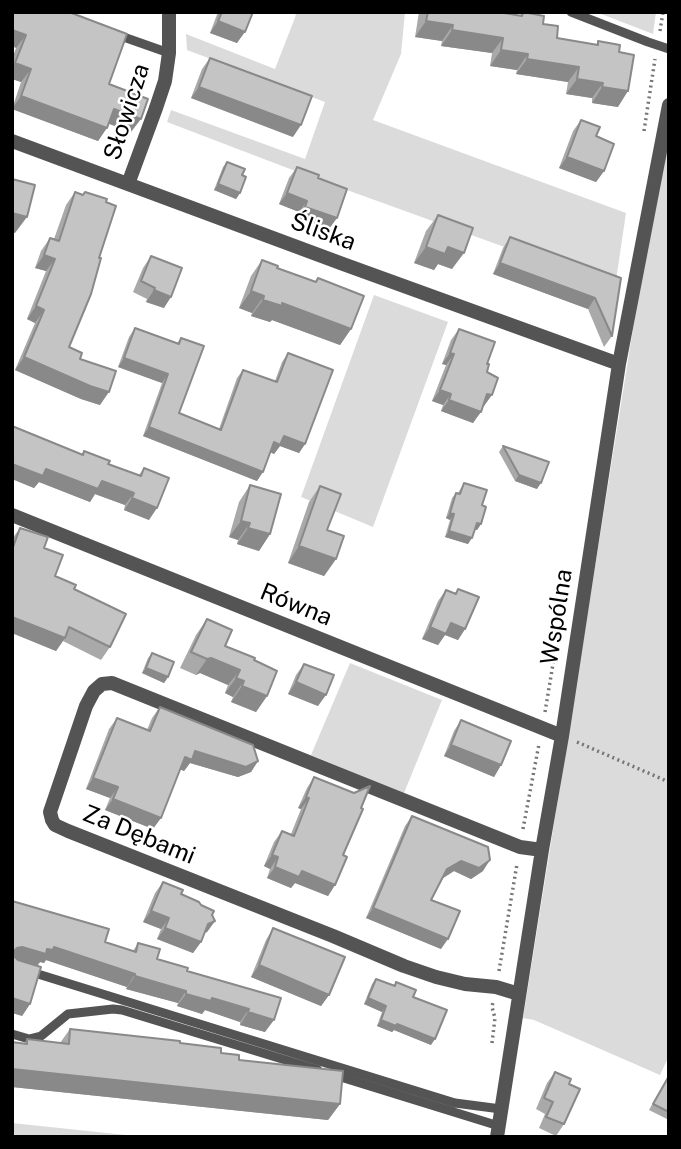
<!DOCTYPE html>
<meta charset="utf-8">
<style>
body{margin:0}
#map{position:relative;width:681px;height:1149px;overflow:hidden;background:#fff;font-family:"Public Sans",sans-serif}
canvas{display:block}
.frame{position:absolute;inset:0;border:14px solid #000;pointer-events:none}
</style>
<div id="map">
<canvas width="681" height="1149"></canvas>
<div class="frame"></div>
</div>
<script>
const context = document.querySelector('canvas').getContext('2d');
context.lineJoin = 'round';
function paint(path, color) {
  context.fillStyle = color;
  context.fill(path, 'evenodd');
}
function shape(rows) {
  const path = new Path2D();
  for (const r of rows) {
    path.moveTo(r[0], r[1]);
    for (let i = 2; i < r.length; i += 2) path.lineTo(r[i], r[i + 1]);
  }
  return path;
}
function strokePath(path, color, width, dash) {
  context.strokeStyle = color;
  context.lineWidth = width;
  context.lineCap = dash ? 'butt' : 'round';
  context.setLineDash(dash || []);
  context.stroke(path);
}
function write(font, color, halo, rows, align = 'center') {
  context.font = font + ' "Public Sans",sans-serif';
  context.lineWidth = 5;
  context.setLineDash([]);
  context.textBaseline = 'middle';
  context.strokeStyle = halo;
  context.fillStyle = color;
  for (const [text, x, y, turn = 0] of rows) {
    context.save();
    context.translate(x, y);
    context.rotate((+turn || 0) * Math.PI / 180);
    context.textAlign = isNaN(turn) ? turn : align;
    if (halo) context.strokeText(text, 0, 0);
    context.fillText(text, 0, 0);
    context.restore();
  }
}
const green = shape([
 [291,12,405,12,401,54,373,120,626,213,615,287,311,177,167,122,171,110,305,159,325,102,187,50,186,34,275,69,296,15],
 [596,12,656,12,653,34],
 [669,103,669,1056,660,1075,534,1020,523,1018],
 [374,295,448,322,373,527,301,497],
 [350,663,442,700,404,793,311,755],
 [12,1123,145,1137,12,1137]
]);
const path = shape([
 [660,31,663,12],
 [644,131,655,59],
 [545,712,557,640],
 [577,742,669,782],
 [523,829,539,744],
 [499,971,517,864],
 [492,1043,495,1018,492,1007,493,1002]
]);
const service = shape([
 [571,12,648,42,669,49],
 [115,34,169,53],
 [12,966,455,1103,501,1109],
 [12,1034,29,1039,41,1036,68,1014,113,1009,122,1010,318,1070],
 [331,1074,499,1126]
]);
const minor = shape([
 [12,141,343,264,619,364],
 [128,184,156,108,165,81,169,53,169,12],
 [12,515,562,736],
 [519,994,496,987,465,984,436,977,404,966,333,936,68,831,55,825,52,820,50,812,86,706,94,691,102,684,112,683,520,847,542,850],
 [497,1137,542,850,562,736,619,364,669,105]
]);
const wall = shape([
 [12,12,109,84,131,132,109,124,98,141,12,109,21,82,12,79,12,59,16,48],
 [218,12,253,12,237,43,210,33],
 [419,12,498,12,520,15,523,12,543,24,557,38,596,45,598,41,619,52,618,107,592,103,592,98,566,94,568,82,516,74,517,70,490,66,492,53,441,46,442,41,415,37],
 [210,58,293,137,191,98,202,69],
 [581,120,596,136,604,171,596,182,559,168,573,131],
 [227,162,242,175,240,193,236,199,214,190,223,167],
 [297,167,318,178,329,229,297,218,299,212,279,204,289,178],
 [75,192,83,195,85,192,69,347,80,359,100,405,81,399,15,370,35,323,27,319,46,271,35,268,41,251,50,238,54,239,66,205],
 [438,215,452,269,438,264,434,270,414,263,426,231],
 [510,237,621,278,612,336,604,347,588,309,493,274,503,248],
 [151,256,164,308,146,302,147,299,133,292,143,268],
 [262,260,277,268,316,282,318,278,351,329,340,345,272,320,270,322,251,316,252,313,239,308,251,276],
 [135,328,177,343,181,338,179,413,219,429,237,378,243,370,275,381,282,362,288,353,305,444,299,453,280,446,274,454,270,452,257,481,143,436,162,383,118,367,129,337],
 [459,329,487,364,484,406,483,406,473,423,441,411,443,405,432,401,446,365,442,364,451,340],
 [12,426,82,454,84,451,108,464,139,475,144,468,149,520,124,510,125,505,95,494,90,502,39,482,34,488,12,479],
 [503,446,537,489,515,481,499,452],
 [464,483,482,505,481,524,477,530,475,529,468,544,445,537,450,520,446,518,452,498,456,493,458,493],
 [250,485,270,534,259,551,237,544,238,540,229,537,239,502],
 [320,486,327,530,336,559,324,576,288,563,309,502],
 [20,528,44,548,55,576,74,589,110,647,101,660,63,641,56,651,12,633,12,539],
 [458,589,465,629,458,640,445,635,438,645,422,639,438,601,446,590,455,593],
 [207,619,225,646,254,660,267,696,256,712,231,702,233,697,225,693,228,685,200,673,196,675,180,668,196,635],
 [152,653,168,677,164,683,142,673,148,658],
 [304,664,318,706,288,694,296,675],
 [160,707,258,761,251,772,238,777,190,763,184,771,180,769,153,829,105,810,110,798,86,789,109,729,117,718,147,730,152,718],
 [461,720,501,765,494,777,444,756,454,731],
 [314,777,343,855,335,885,328,896,295,883,291,888,267,878,270,869,264,866,274,842,282,831,291,834,301,809,298,808,307,788],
 [412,816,483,871,471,879,454,871,443,878,431,900,441,949,366,918,405,826],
 [163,882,201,905,212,915,215,921,207,932,204,933,201,942,193,953,157,939,161,929,143,922,155,893],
 [12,901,105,942,133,951,138,943,157,959,187,971,281,998,265,1032,240,1025,240,1022,205,1010,202,1014,177,1006,178,1003,126,989,127,987,46,960,44,963,40,962,37,966,30,1004,22,1016],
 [273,928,329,995,321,1006,251,977,266,940],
 [376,979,394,986,396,982,413,997,431,1045,394,1030,392,1032,377,1026,382,1012,364,1004,372,984],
 [70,1029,180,1043,221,1053,340,1104,328,1120,12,1087,12,1042,24,1044,27,1039,60,1043],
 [555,1072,569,1084,564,1124,556,1136,539,1128,545,1114,536,1109,547,1083],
 [669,1074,669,1120,649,1110]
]);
const shadedWall = shape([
 [218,21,245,32,237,43,210,33],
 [426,21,453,25,442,41,415,37],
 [12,30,26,35,16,48,12,46],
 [452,30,503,38,492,53,441,46],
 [501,50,528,54,517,70,490,66],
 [527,59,579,67,568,82,516,74],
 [15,63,31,69,21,82,12,79,12,67],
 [577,79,603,83,592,98,566,94],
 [199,87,301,125,293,137,191,98],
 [602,87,628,91,618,107,592,103],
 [21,96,107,128,98,141,12,109],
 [114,109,141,119,131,132,105,122],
 [567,157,604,171,596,182,559,168],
 [218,184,240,193,236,199,214,190],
 [287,193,307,201,299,212,279,204],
 [305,207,337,218,329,229,297,218],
 [12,213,27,217,15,233,12,232],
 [426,247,448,247,464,253,452,269,438,264,434,270,414,263],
 [44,255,55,259,46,271,35,268],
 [500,263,595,298,588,309,493,274],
 [154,290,171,297,164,308,146,302],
 [251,291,264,296,252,313,239,308],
 [263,300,282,303,351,329,340,345,272,320,270,322,251,316],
 [36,306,44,310,35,323,27,319],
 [450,353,454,354,446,365,442,364],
 [24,357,109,392,100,405,81,399,15,370],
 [124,358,168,374,162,383,118,367],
 [440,390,451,394,443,405,432,401],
 [487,394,492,395,484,406,479,405],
 [449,400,481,412,473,423,441,411],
 [149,427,263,472,257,481,143,436],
 [284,436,305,444,299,453,280,446,274,454,268,451,274,442],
 [12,464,46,469,102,481,134,493,125,505,95,494,90,502,39,482,34,488,12,479],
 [519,475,541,483,537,489,515,481],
 [132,498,157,508,149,520,124,510],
 [450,513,454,514,450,520,446,518],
 [241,521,250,523,238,540,229,537],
 [477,523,481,524,477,530,473,528],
 [248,528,270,534,259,551,237,544],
 [449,531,472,538,468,544,445,537],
 [299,546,336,559,324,576,288,563],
 [12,617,65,638,56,651,12,633],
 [451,623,465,629,458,640,445,635,438,645,422,639,430,627],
 [211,658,240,670,228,685,200,673,196,675,207,659],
 [146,668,168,677,164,683,142,673],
 [236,678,244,681,233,697,225,693],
 [296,682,326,695,318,706,288,694],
 [242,686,267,696,256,712,231,702],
 [451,745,501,765,494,777,444,756],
 [195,751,258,761,251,772,238,777,190,763,184,771,177,768,185,757],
 [93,778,118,787,110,798,86,789],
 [306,797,309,798,301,809,298,808],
 [113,799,161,818,153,829,105,810],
 [272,855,278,857,270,869,264,866],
 [490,860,483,871,471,879,454,871,440,880,447,869,461,861],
 [275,867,302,871,335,885,328,896,295,883,291,888,267,878],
 [373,908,448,939,441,949,366,918],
 [151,911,169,918,161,929,143,922],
 [215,921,207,932,200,935,208,924],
 [165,928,201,942,193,953,157,939],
 [22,947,47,949,54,947,135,974,127,987,46,960,44,963,40,962,37,966,13,959,12,954,17,948],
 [259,965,329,995,321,1006,251,977],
 [135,976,186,991,178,1003,126,989],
 [186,994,212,998,249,1009,240,1022,205,1010,202,1014,177,1006],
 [12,998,30,1004,22,1016,12,1013],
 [368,998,386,1006,382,1012,364,1004],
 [248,1012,274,1020,265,1032,240,1025],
 [381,1020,397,1024,435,1039,431,1045,394,1030,392,1032,377,1026],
 [12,1069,340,1104,328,1120,12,1087]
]);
const building = shape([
 [12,12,69,12,127,34,109,84,148,99,141,119,114,109,107,128,21,96,31,69,15,63,26,35,12,30,12,12],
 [222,12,253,12,245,32,218,21,222,12],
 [428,12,498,12,522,16,523,12,544,16,543,24,558,26,557,38,598,45,598,41,620,45,619,52,634,55,628,91,602,87,603,83,577,79,579,67,527,59,528,54,501,50,503,38,452,30,453,25,426,21,428,12],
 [210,58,312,96,301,125,199,87,210,58],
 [581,120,600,127,596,136,614,144,604,171,567,157,581,120],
 [227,162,245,169,242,175,246,177,240,193,218,184,227,162],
 [297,167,319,175,318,178,347,189,337,218,305,207,307,201,287,193,297,167],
 [12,179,35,185,27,217,12,213,12,179],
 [75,192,83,195,85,192,107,199,106,202,116,206,99,258,101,258,91,294,69,347,82,353,80,359,116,371,109,392,90,386,24,357,44,310,36,306,55,259,44,255,50,238,59,241,75,192],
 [438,215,473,228,464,253,448,247,445,254,426,247,438,215],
 [510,237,621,278,612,336,595,298,500,263,510,237],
 [151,256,182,268,171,297,154,290,155,288,141,281,151,256],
 [262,260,278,266,277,268,316,282,318,278,364,296,351,329,282,303,282,306,263,300,264,296,251,291,262,260],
 [135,328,179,344,181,338,204,346,179,413,221,430,243,370,277,382,288,353,333,370,305,444,284,436,280,445,274,442,263,472,149,427,168,374,124,358,135,328],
 [459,329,495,342,487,364,489,364,487,372,498,378,492,395,487,394,481,412,449,400,451,394,440,390,454,354,450,353,459,329],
 [12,426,83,455,84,451,110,461,108,464,141,476,144,468,169,478,157,508,132,498,134,493,102,481,98,489,46,469,43,476,12,464,12,426],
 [503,446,549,462,541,483,519,475,503,446],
 [464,483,487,490,482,505,486,507,481,524,477,523,472,538,449,531,454,514,450,513,456,493,460,494,464,483],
 [250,485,281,494,270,534,248,528,250,523,241,521,250,485],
 [320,486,341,494,327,530,344,536,336,559,299,546,320,486],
 [20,528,48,537,44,548,63,555,55,576,76,585,74,589,126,614,110,647,69,627,65,638,12,617,12,550,20,528],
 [458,589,479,597,465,629,451,623,446,634,430,627,446,590,456,594,458,589],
 [207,619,232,630,225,646,255,658,254,660,277,671,267,696,242,686,244,681,236,678,240,670,211,658,207,659,191,652,207,619],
 [152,653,174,662,168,677,146,668,152,653],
 [304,664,334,675,326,695,296,682,304,664],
 [160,707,253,745,258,761,246,767,195,751,192,760,185,757,161,818,113,799,118,787,93,778,117,718,150,731,160,707],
 [461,720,511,741,501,765,451,745,461,720],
 [314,777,354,793,370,786,361,808,363,809,343,855,347,857,335,885,302,871,299,877,275,867,278,857,272,855,282,831,294,836,309,798,306,797,314,777],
 [412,816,488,847,490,860,479,868,461,861,447,869,431,900,460,911,448,939,373,908,412,816],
 [163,882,183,890,181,894,199,902,201,905,214,911,212,915,215,921,208,924,201,942,165,928,169,918,151,911,163,882],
 [12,901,109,929,105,942,136,952,138,943,160,949,157,959,188,968,187,971,281,998,274,1020,248,1012,249,1009,212,998,211,1001,186,994,186,991,135,976,135,974,54,947,53,950,47,949,46,954,22,947,17,948,14,951,14,956,18,960,41,967,30,1004,12,998,12,901],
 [273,928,345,957,329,995,259,965,273,928],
 [376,979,395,986,396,982,416,990,413,997,447,1010,435,1039,397,1024,396,1026,381,1020,386,1006,368,998,376,979],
 [70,1029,180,1041,180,1043,221,1048,221,1053,239,1055,239,1060,343,1071,340,1104,12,1069,12,1042,27,1044,27,1039,69,1044,70,1029],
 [555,1072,571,1079,569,1084,580,1089,564,1124,546,1117,553,1102,544,1098,555,1072],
 [669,1076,669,1112,653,1104,669,1076]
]);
const streetNames = [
 ["Słowicza",127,112,-72],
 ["Śliska",323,232,20],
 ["Równa",296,605,22],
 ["Wspólna",557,617,-81],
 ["Za Dębami",139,835,22]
];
paint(green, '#dbdbdb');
strokePath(path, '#767676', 3.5, [2, 3.5]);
strokePath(service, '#545454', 9);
strokePath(minor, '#545454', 14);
paint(wall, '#a9a9a9');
paint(shadedWall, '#898989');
paint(building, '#c4c4c4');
strokePath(building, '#898989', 2);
write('24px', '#000', '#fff', streetNames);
</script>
